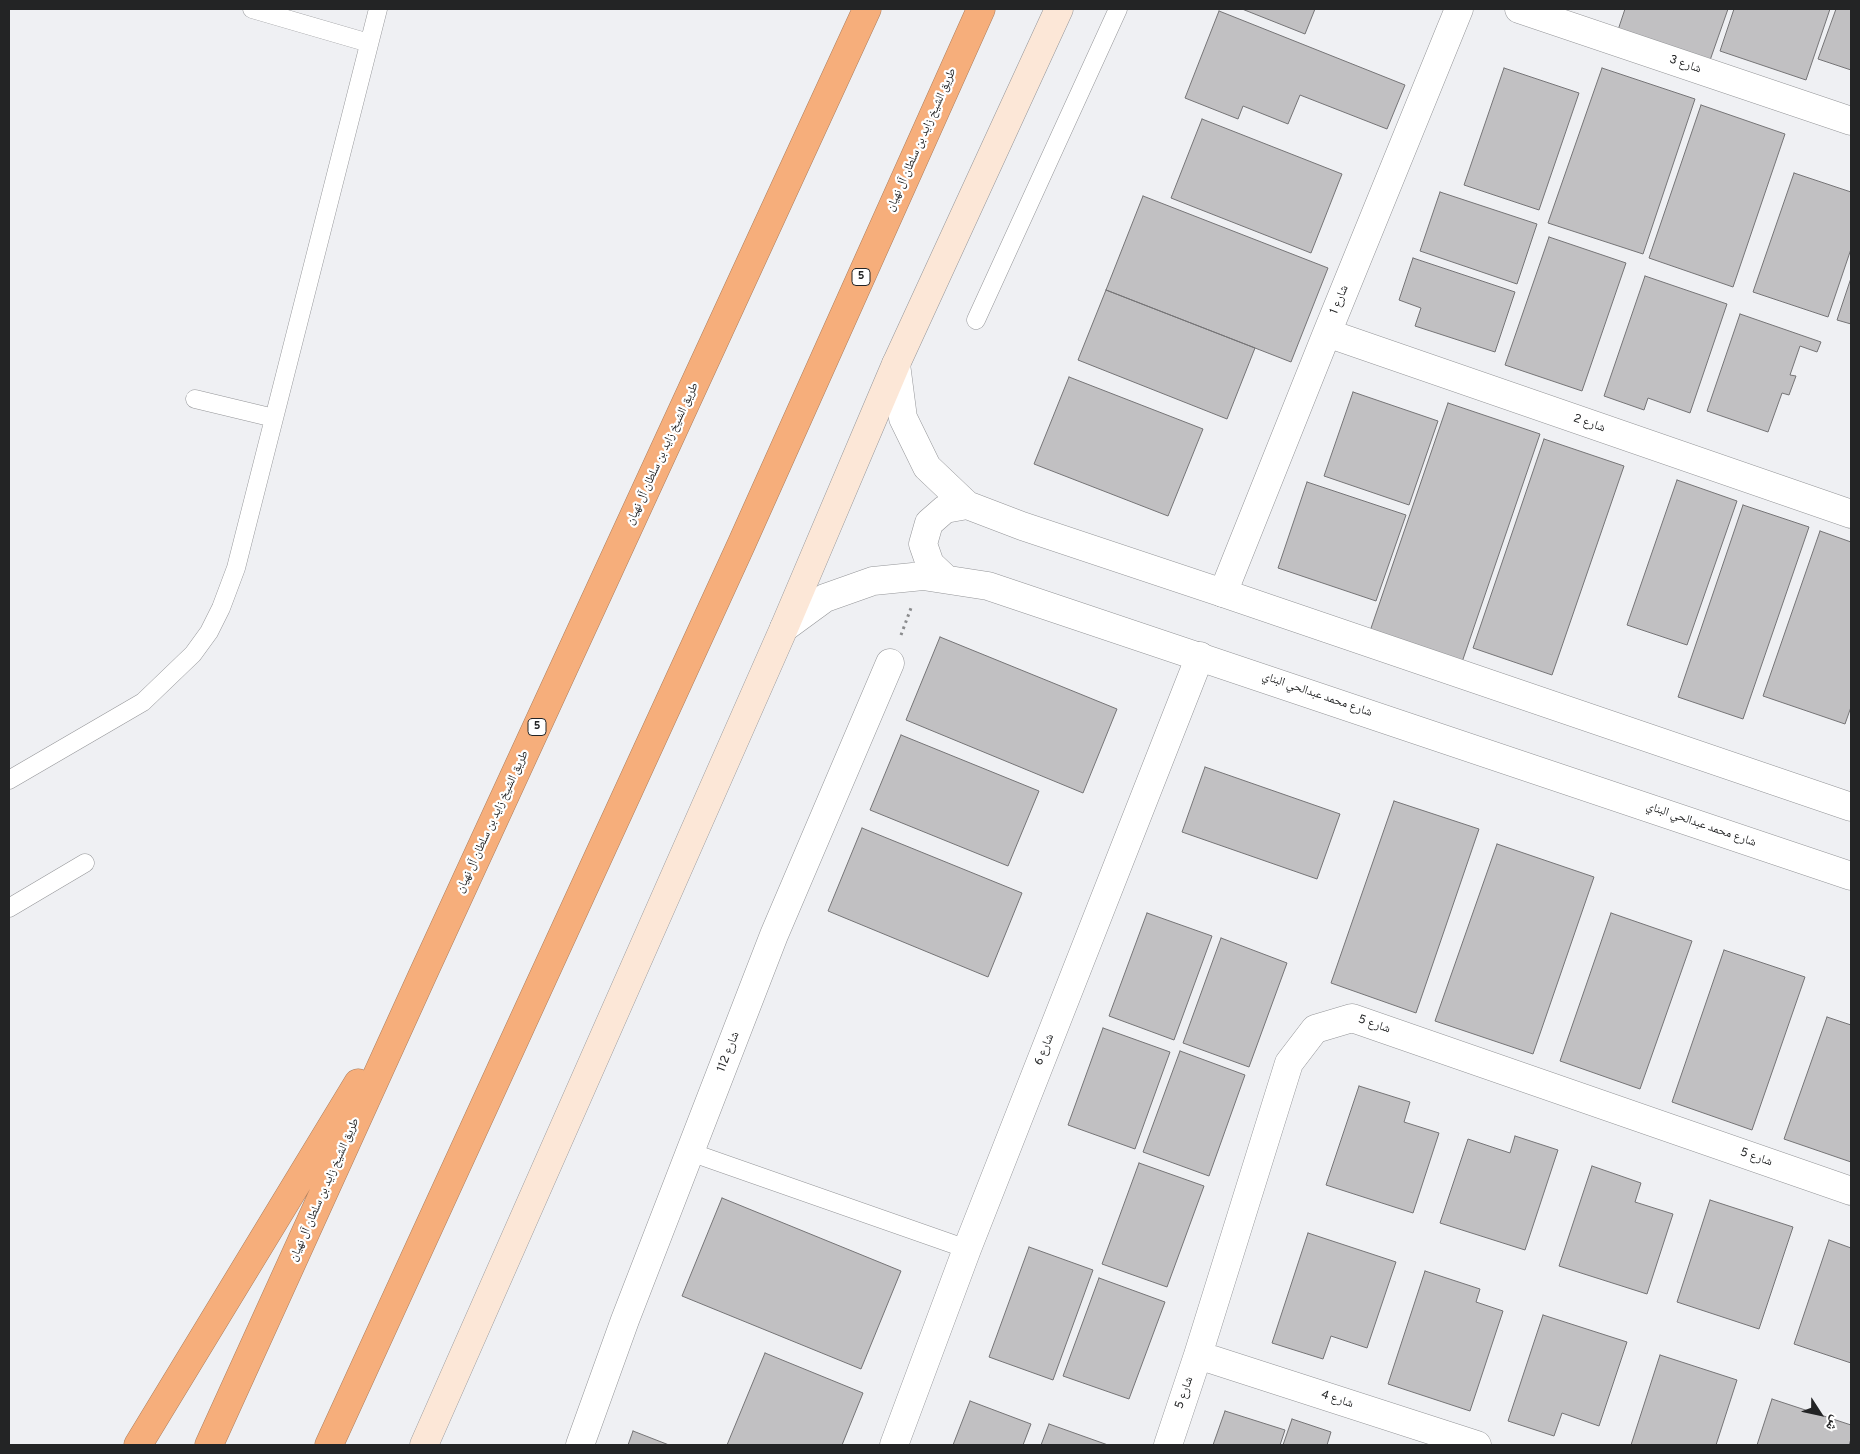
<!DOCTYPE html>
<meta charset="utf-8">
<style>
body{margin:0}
#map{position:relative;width:1860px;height:1454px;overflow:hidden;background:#eff0f3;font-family:Overpass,"Noto Naskh Arabic",sans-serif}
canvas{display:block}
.frame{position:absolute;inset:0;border:10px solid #232425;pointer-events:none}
.north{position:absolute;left:1795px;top:1389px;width:50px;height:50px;-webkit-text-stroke:4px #fff;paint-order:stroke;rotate:125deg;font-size:14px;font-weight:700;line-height:20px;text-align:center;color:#232425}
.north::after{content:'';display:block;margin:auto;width:18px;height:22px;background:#232425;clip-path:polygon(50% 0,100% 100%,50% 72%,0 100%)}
</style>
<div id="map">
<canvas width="1860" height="1454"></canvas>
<div class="frame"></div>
<div class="north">ش</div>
</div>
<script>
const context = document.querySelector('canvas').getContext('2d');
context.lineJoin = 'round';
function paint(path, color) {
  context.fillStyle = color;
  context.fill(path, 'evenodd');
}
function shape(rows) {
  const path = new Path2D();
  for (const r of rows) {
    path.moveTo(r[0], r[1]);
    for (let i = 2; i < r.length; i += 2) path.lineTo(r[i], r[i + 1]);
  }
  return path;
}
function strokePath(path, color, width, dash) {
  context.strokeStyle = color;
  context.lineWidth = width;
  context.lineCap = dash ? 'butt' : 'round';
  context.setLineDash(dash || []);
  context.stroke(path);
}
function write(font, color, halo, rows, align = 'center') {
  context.font = font + ' Overpass,"Noto Naskh Arabic",sans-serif';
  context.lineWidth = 4.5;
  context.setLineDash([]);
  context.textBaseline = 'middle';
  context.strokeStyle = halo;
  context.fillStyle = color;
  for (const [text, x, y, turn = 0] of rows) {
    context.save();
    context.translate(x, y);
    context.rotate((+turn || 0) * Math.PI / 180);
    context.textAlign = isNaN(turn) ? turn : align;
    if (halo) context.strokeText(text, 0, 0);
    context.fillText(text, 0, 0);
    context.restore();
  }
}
const building = shape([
 [1242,9,1315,9,1305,34,1242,9],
 [1625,9,1728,9,1708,66,1616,36,1625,9],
 [1734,9,1830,9,1806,80,1720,51,1734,9],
 [1836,9,1851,9,1851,70,1818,59,1836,9],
 [1219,11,1405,85,1387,129,1300,95,1288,124,1243,106,1238,119,1185,98,1219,11],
 [1504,68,1579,93,1539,210,1464,185,1504,68],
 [1602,68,1695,99,1643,254,1548,223,1602,68],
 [1701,105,1785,134,1733,287,1649,258,1701,105],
 [1202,119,1342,174,1311,253,1171,198,1202,119],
 [1794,173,1851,192,1851,249,1828,317,1753,292,1794,173],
 [1440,192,1537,224,1517,284,1420,251,1440,192],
 [1143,196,1328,268,1291,362,1106,290,1143,196],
 [1549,237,1626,263,1582,391,1505,365,1549,237],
 [1413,258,1515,292,1495,352,1415,326,1421,308,1399,300,1413,258],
 [1645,276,1727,304,1690,413,1648,398,1644,410,1604,396,1645,276],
 [1851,278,1851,324,1837,320,1851,278],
 [1106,290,1255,348,1227,419,1078,360,1106,290],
 [1740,314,1821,342,1817,352,1800,346,1790,375,1796,376,1789,395,1782,393,1768,432,1707,411,1740,314],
 [1069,377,1203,429,1168,516,1034,464,1069,377],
 [1353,392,1438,421,1409,505,1324,476,1353,392],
 [1448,403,1540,434,1460,668,1368,637,1448,403],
 [1544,439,1624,466,1552,675,1473,648,1544,439],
 [1677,480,1737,501,1687,645,1627,625,1677,480],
 [1307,482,1406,515,1376,601,1278,568,1307,482],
 [1743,505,1809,527,1743,719,1678,697,1743,505],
 [1820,531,1851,542,1851,707,1845,724,1763,696,1820,531],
 [940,637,1117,709,1083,793,906,720,940,637],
 [901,735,1039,791,1008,866,870,810,901,735],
 [1205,767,1340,814,1317,879,1182,832,1205,767],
 [1394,801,1479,829,1416,1013,1331,983,1394,801],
 [862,828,1022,893,988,977,828,911,862,828],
 [1497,844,1594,877,1533,1054,1435,1021,1497,844],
 [1147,913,1212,936,1174,1040,1109,1016,1147,913],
 [1611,913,1692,941,1640,1089,1560,1061,1611,913],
 [1221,938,1287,963,1249,1067,1183,1043,1221,938],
 [1724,950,1805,977,1752,1130,1672,1102,1724,950],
 [1827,1017,1851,1025,1851,1162,1784,1139,1827,1017],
 [1103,1028,1170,1052,1135,1149,1068,1125,1103,1028],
 [1180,1051,1245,1075,1209,1176,1143,1152,1180,1051],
 [1359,1086,1410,1102,1404,1122,1439,1133,1413,1213,1326,1185,1359,1086],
 [1515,1136,1558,1150,1525,1250,1440,1223,1468,1139,1510,1153,1515,1136],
 [1139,1163,1204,1186,1167,1287,1102,1264,1139,1163],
 [1592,1166,1641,1183,1635,1202,1673,1214,1647,1294,1559,1266,1592,1166],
 [722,1198,901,1271,861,1369,682,1296,722,1198],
 [1710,1200,1793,1227,1759,1329,1677,1302,1710,1200],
 [1308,1233,1396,1262,1367,1348,1331,1336,1323,1359,1272,1343,1308,1233],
 [1829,1240,1851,1248,1851,1363,1794,1344,1829,1240],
 [1029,1247,1093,1270,1053,1380,989,1357,1029,1247],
 [1425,1271,1480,1289,1476,1302,1503,1311,1470,1411,1388,1384,1425,1271],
 [1099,1278,1165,1302,1129,1399,1063,1376,1099,1278],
 [1543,1315,1627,1342,1599,1426,1562,1413,1554,1436,1508,1421,1543,1315],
 [765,1353,863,1393,842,1445,727,1445,765,1353],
 [1660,1355,1737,1380,1716,1445,1631,1445,1660,1355],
 [1772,1399,1851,1425,1851,1439,1849,1445,1757,1445,1772,1399],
 [970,1401,1031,1424,1023,1445,953,1445,970,1401],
 [1225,1411,1285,1430,1280,1445,1213,1445,1225,1411],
 [1292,1419,1331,1432,1327,1445,1283,1445,1292,1419],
 [1049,1424,1108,1445,1041,1445,1049,1424],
 [633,1431,669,1445,628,1445,633,1431]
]);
const path = shape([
 [901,635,911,608]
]);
const service = shape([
 [252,9,369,43],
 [976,320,1118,9],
 [195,399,274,418],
 [9,780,143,702,193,654,209,632,221,608,236,568,378,9],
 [9,908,85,863],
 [690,1152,967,1249]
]);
const minor = shape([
 [1519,9,1851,121],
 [1327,333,1851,514],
 [1223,593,1327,333,1459,9],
 [1198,1355,1477,1445],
 [580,1445,625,1320,774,935,890,663],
 [894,1445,967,1249,1200,656],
 [1168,1445,1198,1355,1289,1063,1315,1029,1352,1018,1851,1191]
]);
const tertiary = shape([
 [896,364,903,418,927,467,967,505,1022,526,1223,593,1851,807],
 [946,579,930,564,923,544,929,523,945,509,967,505],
 [784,628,825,598,873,581,923,576,988,586,1851,876]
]);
const secondary = shape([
 [424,1445,784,628,896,364,1059,9]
]);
const motorway = shape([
 [138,1445,358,1083],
 [209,1445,423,974,867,9],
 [329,1445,741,545,981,9]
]);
const shields = [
 [861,277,18],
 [537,727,18]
];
const shieldNames = [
 ["5",861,277],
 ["5",537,727]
];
const streetNames = [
 ["شارع 3",1685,65,19],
 ["طريق الشيخ زايد بن سلطان آل نهيان",922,140,-66],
 ["شارع 1",1340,300,-68],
 ["شارع 2",1589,424,19],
 ["طريق الشيخ زايد بن سلطان آل نهيان",663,454,-65],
 ["شارع محمد عبدالحي البناي",1317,695,19],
 ["طريق الشيخ زايد بن سلطان آل نهيان",493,822,-65],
 ["شارع محمد عبدالحي البناي",1701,825,19],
 ["شارع 5",1374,1025,19],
 ["شارع 6",1045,1050,-68],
 ["شارع 112",729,1052,-69],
 ["شارع 5",1756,1158,19],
 ["طريق الشيخ زايد بن سلطان آل نهيان",325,1190,-66],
 ["شارع 5",1185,1393,-71],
 ["شارع 4",1337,1400,18]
];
paint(building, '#c1c0c2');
strokePath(building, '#757476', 1);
strokePath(service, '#949598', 19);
strokePath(minor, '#949598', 29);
strokePath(tertiary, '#949598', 29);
strokePath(secondary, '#949598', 29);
strokePath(motorway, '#ac7e5d', 29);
strokePath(path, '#8a8b8d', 3, [2.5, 4]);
strokePath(service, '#fff', 18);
strokePath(minor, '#fff', 28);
strokePath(tertiary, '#fff', 28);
strokePath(secondary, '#fce7d7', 28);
strokePath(motorway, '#f6ae7b', 28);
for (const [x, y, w] of shields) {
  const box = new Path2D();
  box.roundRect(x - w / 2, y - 8.5, w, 17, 4);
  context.fillStyle = '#fff';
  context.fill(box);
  strokePath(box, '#232425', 1);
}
write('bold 11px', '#232425', null, shieldNames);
write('12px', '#232425', '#fff', streetNames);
</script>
